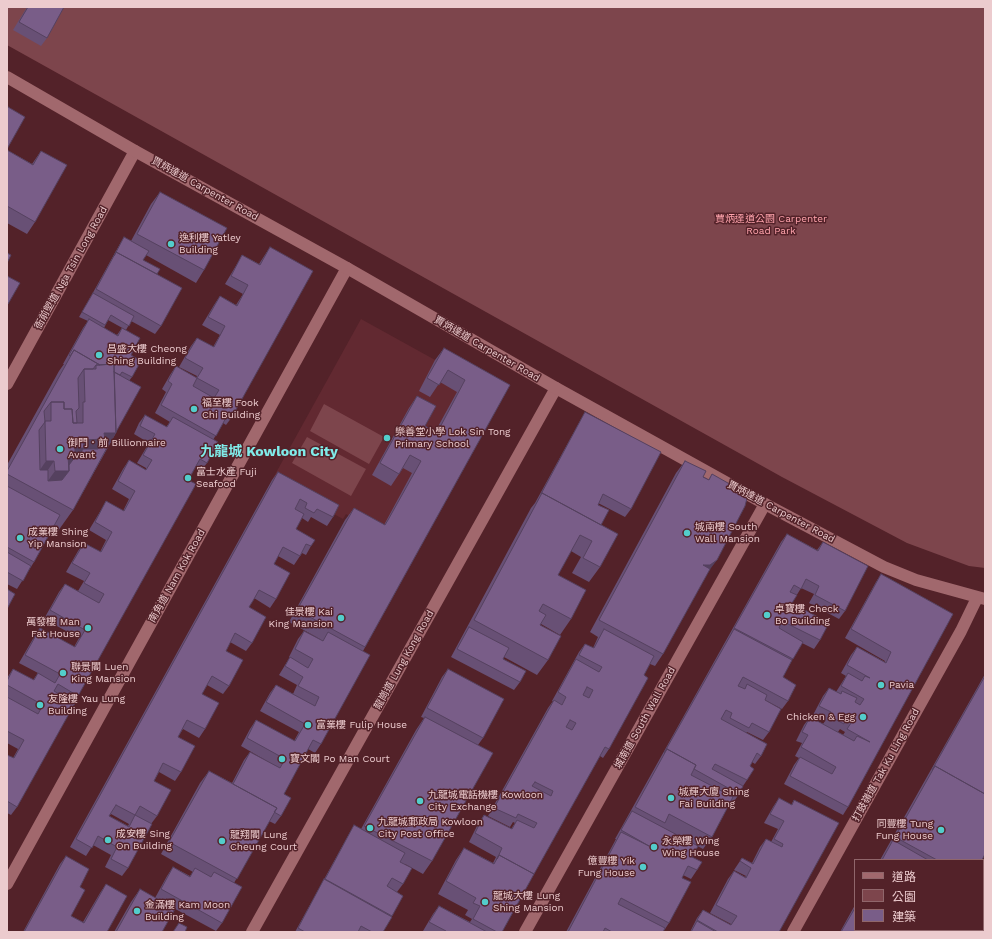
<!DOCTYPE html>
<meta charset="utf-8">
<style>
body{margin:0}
#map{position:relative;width:992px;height:939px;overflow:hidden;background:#532229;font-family:"Work Sans","Noto Sans TC",sans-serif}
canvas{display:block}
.frame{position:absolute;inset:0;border:8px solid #eccbce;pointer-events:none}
.legend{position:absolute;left:854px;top:859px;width:130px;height:72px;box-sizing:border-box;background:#532229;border:1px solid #90666b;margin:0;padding:5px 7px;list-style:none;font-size:12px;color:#eccbce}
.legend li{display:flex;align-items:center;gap:8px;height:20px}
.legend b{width:20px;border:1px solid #90666b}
</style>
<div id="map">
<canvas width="992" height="939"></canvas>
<div class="frame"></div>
<ul class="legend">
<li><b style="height:5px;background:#a1686d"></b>道路</li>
<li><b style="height:11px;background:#7d454c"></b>公園</li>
<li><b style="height:11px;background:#795d88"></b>建築</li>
</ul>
</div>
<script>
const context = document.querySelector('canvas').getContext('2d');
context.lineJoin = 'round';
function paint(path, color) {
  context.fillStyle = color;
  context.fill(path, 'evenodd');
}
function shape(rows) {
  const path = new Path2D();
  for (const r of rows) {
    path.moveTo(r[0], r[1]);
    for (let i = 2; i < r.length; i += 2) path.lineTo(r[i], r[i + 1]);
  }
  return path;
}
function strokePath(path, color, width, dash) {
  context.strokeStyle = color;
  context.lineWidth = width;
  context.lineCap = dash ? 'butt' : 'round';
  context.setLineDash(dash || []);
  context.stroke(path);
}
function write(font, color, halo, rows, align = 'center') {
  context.font = font + ' "Work Sans","Noto Sans TC",sans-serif';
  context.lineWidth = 3;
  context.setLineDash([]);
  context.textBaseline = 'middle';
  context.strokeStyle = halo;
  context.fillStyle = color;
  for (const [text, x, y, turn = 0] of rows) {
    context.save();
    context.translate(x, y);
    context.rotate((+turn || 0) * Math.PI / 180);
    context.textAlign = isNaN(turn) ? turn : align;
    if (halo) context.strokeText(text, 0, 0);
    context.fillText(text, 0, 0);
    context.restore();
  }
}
const built = shape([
 [361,319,502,397,416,552,346,514,343,519,272,480]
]);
const green = shape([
 [7,7,985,7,985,568,969,566,907,543,782,477,7,45],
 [324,404,384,437,369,464,310,431],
 [307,437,366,469,351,496,292,463]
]);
const street = shape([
 [7,384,135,151],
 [7,884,347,268],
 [252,932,556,388],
 [525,932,765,504]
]);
const secondary = shape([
 [7,77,135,151,347,268,556,388,765,504,884,567,916,580,985,599],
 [793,932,961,631,977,598]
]);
const wall = shape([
 [27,7,64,7,47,38,41,46,13,30],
 [7,150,32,164,41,151,35,222,27,234,7,223],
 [160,192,204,270,196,283,146,255,143,260,157,274,161,326,155,334,131,321,126,330,108,320,104,328,117,335,122,328,131,355,132,377,129,381,116,433,73,510,58,531,53,528,34,562,17,589,7,584,7,465,59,371,64,364,63,364,83,328,88,321,79,317,90,298,121,242,124,237,131,241,151,204],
 [270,247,232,417,226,425,223,423,213,440,207,463,201,471,195,468,78,696,74,702,17,807,11,815,7,813,7,755,13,758,18,749,7,743,7,678,13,669,33,680,38,673,19,663,34,637,40,628,74,647,79,638,44,619,59,592,65,584,78,591,84,581,66,572,78,551,84,543,100,552,106,540,89,530,101,510,106,501,123,511,129,499,112,489,123,469,129,460,146,470,146,468,137,463,149,443,134,434,139,423,145,415,166,427,170,422,155,413,166,392,162,389,170,375,176,366,196,378,197,376,179,367,191,346,197,338,213,347,220,335,202,325,214,305,220,296,236,305,243,294,225,284,237,264,242,255,259,264],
 [444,348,510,385,363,651,321,744,315,753,308,749,284,794,281,816,275,824,269,821,234,883,222,923,216,931,155,898,167,876,173,867,190,876,193,872,161,854,200,783,209,771,232,783,244,760,250,752,279,768,241,746,250,729,256,720,294,741,299,732,260,711,270,693,276,685,293,694,297,685,279,675,290,657,289,657,298,639,304,631,322,640,289,622,345,520,354,508,384,525,412,473,403,468,391,486,372,475,409,408,417,396,425,426,435,432,457,392,440,382,430,397,419,391,435,360],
 [585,412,631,509,625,517,598,503,598,505,601,525,600,567,589,582,572,573,581,557,571,551,558,575,571,619,560,635,541,624,540,625,548,660,537,675,504,657,503,659,520,682,514,690,451,657,531,508,535,503,580,421],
 [685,461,703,477,708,480,712,474,708,572,663,654,655,666,650,664,644,675,609,749,603,758,600,756,534,874,502,932,426,932,423,931,433,914,439,906,470,922,472,919,465,915,468,910,438,894,456,860,464,848,493,863,496,857,469,842,478,824,484,815,511,829,515,823,513,822,510,827,488,816,548,708,553,701,552,701,579,652,585,644,593,648,598,637,590,632,676,473],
 [278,472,333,517,327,526,311,517,308,522,302,518,296,529,311,546,306,555,302,553,294,565,278,556,274,564,276,599,270,608,254,598,249,607,252,643,246,651,230,642,226,651,229,686,223,694,207,685,202,694,205,729,199,738,183,729,178,737,181,772,175,781,159,772,154,781,157,816,151,824,128,868,122,876,105,867,111,855,93,845,86,856,70,847,272,480],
 [111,814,129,824,128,826,109,816],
 [787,534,817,550,823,542,845,611,839,619,809,603,814,594,801,588,792,603,820,640,814,649,802,643,792,660,783,677,788,701,782,709,765,700,769,732,763,740,747,732,746,733,761,756,755,764,752,762,750,766,747,780,743,786,739,794,733,803,731,801,712,837,703,849,662,827,692,857,697,870,691,879,683,875,682,878,669,923,663,932,566,932,616,839,615,839,781,542],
 [881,574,953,614,848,807,843,815,784,784,794,765,799,758,795,756,802,743,796,741,804,725,810,717,823,724,825,721,813,715,823,696,829,688,836,692,846,676,841,673,851,655,857,647,885,662,885,661,845,638,876,582],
 [840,729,845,732,843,735,838,732],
 [448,669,483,738,478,745,432,861,423,874,405,864,403,884,397,892,403,896,383,932,295,932,349,834,354,825,361,829,416,730,424,718,421,717,442,677],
 [985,674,985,854,982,860,880,860],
 [779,798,791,805,794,800,779,932,690,932,697,918,703,910,730,925,731,924,710,913,728,879,734,871,745,877,746,876,734,870,742,858,752,863,760,847,766,839,771,842,778,829,764,823,773,807],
 [66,856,80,887,71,916,83,922,100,893,106,884,107,932,23,932,60,864],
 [985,881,985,932,956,932,957,930,983,930,983,884],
 [140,889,162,932,114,932,131,902],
 [855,905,855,930,941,932,840,932]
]);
const shadedWall = shape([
 [104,433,116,433,95,463,69,471,50,498,40,492,55,471,62,465,75,448,83,440],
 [46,461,54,461,35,489,29,486],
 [717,560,708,572,703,565]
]);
const building = shape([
 [28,7,64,7,47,38,19,22,28,7],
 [8,107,25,117,7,149,7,109,8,107],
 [7,150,33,165,41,151,67,165,35,222,7,206,7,150],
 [160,192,227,228,204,270,137,234,160,192],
 [124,237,149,251,143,260,160,269,157,274,116,252,114,256,124,237],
 [270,247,313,271,232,417,228,414,216,436,161,405,172,384,168,381,176,366,197,378,193,386,214,398,219,390,197,378,203,368,185,358,197,338,214,347,225,326,208,317,220,296,237,306,248,285,231,276,242,255,260,265,270,247],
 [116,252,182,288,161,326,96,289,116,252],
 [7,253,11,255,7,263,7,253],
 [7,276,20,283,8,304,7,303,7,276],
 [93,293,134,316,129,326,111,315,105,325,82,312,93,293],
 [89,319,118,336,122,328,140,338,131,355,141,361,132,377,122,372,120,375,114,372,114,364,100,365,74,350,70,356,69,355,89,319],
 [444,348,510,385,365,647,297,610,354,508,385,525,388,520,421,461,410,455,399,474,380,463,417,396,436,406,425,426,437,433,465,380,448,370,439,385,427,378,444,348],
 [74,350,100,365,96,365,93,369,84,369,78,378,79,408,76,411,77,423,73,423,72,409,64,409,64,402,51,402,44,411,45,422,39,430,40,470,48,470,48,481,62,480,69,471,69,465,75,457,78,457,83,449,98,449,103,442,110,442,114,435,73,510,7,474,7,471,74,350],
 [114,364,116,433,104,433,105,439,83,440,84,448,75,448,75,456,68,456,69,471,55,471,54,461,46,461,45,421,51,421,51,402,64,402,64,409,72,409,73,423,83,423,83,402,85,402,84,369,96,369,96,365,114,364],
 [114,372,141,387,116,432,114,372],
 [585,412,661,452,631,509,603,494,598,505,609,510,601,525,542,493,541,494,585,412],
 [145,415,167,427,173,417,218,442,207,463,200,459,188,480,196,484,78,696,58,684,54,691,75,703,17,807,7,801,7,755,14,758,24,740,7,731,7,697,38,714,43,705,7,685,7,681,13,669,34,680,38,673,55,683,60,674,25,655,40,628,75,647,85,630,50,610,65,584,99,603,104,594,84,583,90,573,72,563,84,543,101,552,112,532,95,522,106,501,124,511,130,500,135,491,118,481,129,460,146,470,152,460,143,455,155,434,140,426,145,415],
 [685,461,706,471,703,477,709,480,712,474,742,491,747,498,745,506,717,560,710,565,703,565,710,569,663,654,599,620,685,461],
 [278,472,339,505,333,517,317,509,314,513,305,508,307,503,300,499,295,509,304,514,296,529,315,540,311,546,306,544,300,556,283,547,274,564,290,573,276,599,259,590,254,599,249,607,266,617,252,643,235,633,226,651,243,660,229,686,212,676,202,694,219,703,205,729,187,720,178,737,195,746,181,772,163,763,154,781,171,790,157,816,140,806,135,815,152,824,128,868,111,859,117,847,98,836,92,848,76,839,278,472],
 [116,805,135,815,129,827,109,816,116,805],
 [7,486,60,515,34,562,7,547,7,486],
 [542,493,618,534,600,567,583,558,592,541,580,535,558,575,586,590,571,619,543,604,539,611,546,615,540,625,561,636,548,660,474,620,542,493],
 [787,534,818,551,823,542,868,566,845,611,815,595,819,586,806,579,801,589,794,585,790,592,797,595,792,603,829,623,820,640,782,621,779,628,803,642,793,659,734,628,787,534],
 [7,552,31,566,23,581,7,572,7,552],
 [881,574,953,614,848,807,790,776,800,757,832,774,836,767,801,747,808,735,802,732,810,717,854,741,857,736,870,742,847,729,851,723,845,720,844,724,829,716,831,712,819,706,829,688,841,694,842,691,857,698,855,702,860,705,864,699,841,686,848,673,862,681,865,676,870,678,847,665,857,647,886,663,891,652,851,629,881,574],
 [7,589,15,594,7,609,7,589],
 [469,627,509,648,503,659,526,671,520,682,457,649,469,627],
 [604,629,654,656,644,675,648,678,609,749,605,747,534,874,499,855,497,859,502,848,475,833,484,815,512,829,517,820,534,828,537,823,518,814,516,818,494,808,554,700,562,705,566,697,558,692,576,659,599,672,602,667,579,655,585,644,594,648,604,629],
 [587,687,593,690,589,698,583,695,587,687],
 [570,720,576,723,572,730,566,727,570,720],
 [535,782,553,791,551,796,532,786,535,782],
 [734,629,792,660,783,677,796,685,788,701,743,677,738,686,745,689,747,684,767,695,765,700,781,709,769,732,752,723,749,728,730,718,732,713,726,710,721,719,767,744,761,756,757,753,750,766,754,769,747,780,715,764,712,769,743,786,739,794,694,769,696,765,667,749,664,753,734,629],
 [304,631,323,641,328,632,370,655,321,744,313,740,284,794,291,798,281,816,274,812,277,808,233,784,250,752,280,768,285,759,247,738,256,720,295,741,305,724,266,702,276,685,315,706,319,697,298,686,303,677,285,666,290,657,308,668,313,659,295,649,304,631],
 [448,669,504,699,483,738,427,708,448,669],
 [985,676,985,794,935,766,932,770,985,676],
 [425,717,493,753,432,861,364,826,425,717],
 [667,749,696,765,691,775,733,797,712,837,669,814,665,823,635,807,667,749],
 [935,766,985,794,985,854,982,860,937,860,895,837,935,766],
 [209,771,277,808,237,879,169,842,209,771],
 [779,798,792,805,794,800,839,823,779,932,718,932,697,920,703,910,731,925,737,916,716,905,734,871,746,878,751,868,740,861,742,858,753,864,766,839,782,847,783,844,774,839,784,821,770,814,779,798],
 [632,811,698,846,692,857,702,862,697,870,688,866,682,878,691,882,669,923,621,898,618,904,665,928,663,932,612,932,605,928,603,932,568,932,621,832,649,846,621,830,632,811],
 [354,825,405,853,400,862,412,868,403,884,392,878,387,886,403,896,392,916,325,879,354,825],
 [893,840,928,860,882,860,893,840],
 [464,848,494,864,499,855,534,874,502,932,497,932,473,919,480,906,473,903,476,898,446,881,464,848],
 [66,856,89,869,80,887,85,890,71,916,84,923,106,884,127,896,107,932,24,932,66,856],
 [173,867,190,877,195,868,211,877,214,872,242,887,222,923,161,889,173,867],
 [324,879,392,917,383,932,372,932,361,926,358,932,305,932,298,928,324,879],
 [985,884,985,932,981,932,977,930,983,930,983,887,985,884],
 [140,889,175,909,162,932,116,932,140,889],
 [439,906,487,932,446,932,446,931,429,922,439,906],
 [855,908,855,930,942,930,941,932,841,932,855,908],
 [697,921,716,932,691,932,697,921],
 [179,923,187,927,185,932,173,932,179,923],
 [959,930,967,930,971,932,957,932,959,930]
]);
const markers = [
 [171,244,4,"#53cdcb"],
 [99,355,4,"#53cdcb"],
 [194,409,4,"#53cdcb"],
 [387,438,4,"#53cdcb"],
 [60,449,4,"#53cdcb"],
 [188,478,4,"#53cdcb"],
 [687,533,4,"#53cdcb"],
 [20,538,4,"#53cdcb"],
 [767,615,4,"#53cdcb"],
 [341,618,4,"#53cdcb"],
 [88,628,4,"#53cdcb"],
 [63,673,4,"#53cdcb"],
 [881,685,4,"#53cdcb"],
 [40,705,4,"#53cdcb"],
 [863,717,4,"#53cdcb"],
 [308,725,4,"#53cdcb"],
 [282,759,4,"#53cdcb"],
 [671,798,4,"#53cdcb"],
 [420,801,4,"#53cdcb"],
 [370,828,4,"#53cdcb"],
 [941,830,4,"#53cdcb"],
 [108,840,4,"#53cdcb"],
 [222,841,4,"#53cdcb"],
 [654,847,4,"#53cdcb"],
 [643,867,4,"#53cdcb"],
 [485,902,4,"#53cdcb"],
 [137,911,4,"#53cdcb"]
];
const streetNames = [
 ["賈炳達道 Carpenter Road",205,189,29],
 ["衙前塱道 Nga Tsin Long Road",71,268,-61],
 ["賈炳達道 Carpenter Road",487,349,30],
 ["賈炳達道 Carpenter Road",781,512,28],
 ["南角道 Nam Kok Road",177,576,-61],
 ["龍崗道 Lung Kong Road",404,660,-61],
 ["城南道 South Wall Road",645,718,-61],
 ["打鼓嶺道 Tak Ku Ling Road",886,765,-61]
];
const parkNames = [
 ["賈炳達道公園 Carpenter",771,219],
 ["Road Park",771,231]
];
const poiNames = [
 ["逸利樓 Yatley",179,238],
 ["Building",179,250],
 ["昌盛大樓 Cheong",107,349],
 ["Shing Building",107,361],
 ["福至樓 Fook",202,403],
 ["Chi Building",202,415],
 ["樂善堂小學 Lok Sin Tong",395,432],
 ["Primary School",395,444],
 ["御門．前 Billionnaire",68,443],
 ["Avant",68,455],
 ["富士水產 Fuji",196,472],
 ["Seafood",196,484],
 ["城南樓 South",695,527],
 ["Wall Mansion",695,539],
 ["成業樓 Shing",28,532],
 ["Yip Mansion",28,544],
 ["卓寶樓 Check",775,609],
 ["Bo Building",775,621],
 ["佳景樓 Kai",333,612,"right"],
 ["King Mansion",333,624,"right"],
 ["萬發樓 Man",80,622,"right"],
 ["Fat House",80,634,"right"],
 ["聯景閣 Luen",71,667],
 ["King Mansion",71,679],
 ["Pavia",889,685],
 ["友隆樓 Yau Lung",48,699],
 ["Building",48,711],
 ["Chicken & Egg",855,717,"right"],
 ["富業樓 Fulip House",316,725],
 ["寶文閣 Po Man Court",290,759],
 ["城輝大廈 Shing",679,792],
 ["Fai Building",679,804],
 ["九龍城電話機樓 Kowloon",428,795],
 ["City Exchange",428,807],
 ["九龍城郵政局 Kowloon",378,822],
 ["City Post Office",378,834],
 ["同豐樓 Tung",933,824,"right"],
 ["Fung House",933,836,"right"],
 ["成安樓 Sing",116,834],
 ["On Building",116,846],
 ["龍翔閣 Lung",230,835],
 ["Cheung Court",230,847],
 ["永榮樓 Wing",662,841],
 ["Wing House",662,853],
 ["億豐樓 Yik",635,861,"right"],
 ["Fung House",635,873,"right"],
 ["龍城大樓 Lung",493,896],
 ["Shing Mansion",493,908],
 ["金滿樓 Kam Moon",145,905],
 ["Building",145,917]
];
const districtNames = [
 ["九龍城 Kowloon City",269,452]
];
paint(built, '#622931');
paint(green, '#7d454c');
strokePath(street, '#a1686d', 12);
strokePath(secondary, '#a1686d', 12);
paint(wall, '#685075');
paint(shadedWall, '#55415f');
paint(building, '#795d88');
strokePath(building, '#55415f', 1);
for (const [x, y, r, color] of markers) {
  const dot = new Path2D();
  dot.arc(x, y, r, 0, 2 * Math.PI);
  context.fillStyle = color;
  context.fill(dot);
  strokePath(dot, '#532229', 1.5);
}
write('10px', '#eccbce', '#532229', streetNames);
write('10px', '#ffa4ad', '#532229', parkNames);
write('10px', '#eccbce', '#532229', poiNames, 'left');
write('bold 14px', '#80ebe9', '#532229', districtNames);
</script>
